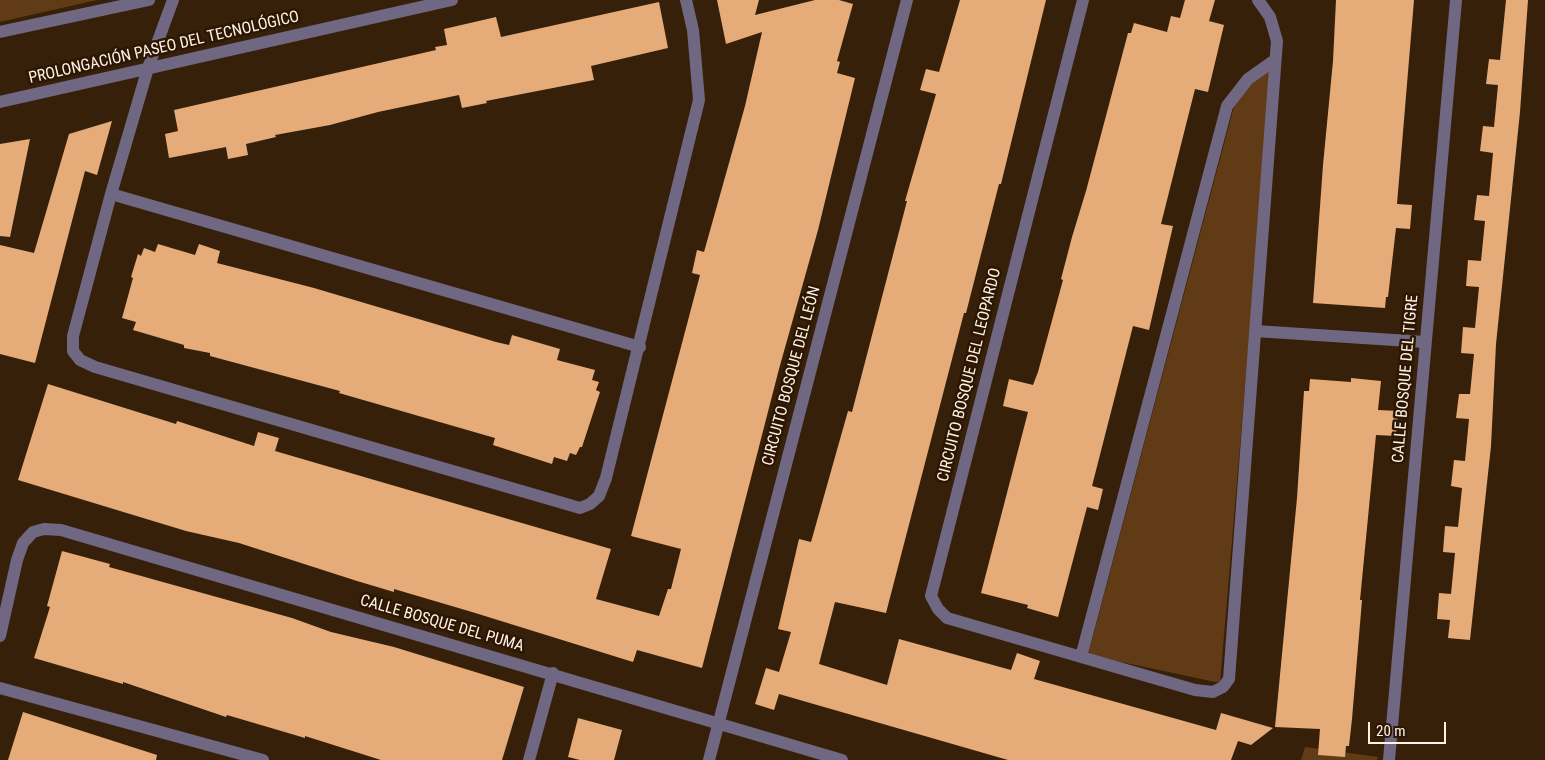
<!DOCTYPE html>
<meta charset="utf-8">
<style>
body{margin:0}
#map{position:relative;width:1545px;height:760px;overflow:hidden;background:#372009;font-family:"Roboto Condensed",sans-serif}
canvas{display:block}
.scale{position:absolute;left:1368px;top:722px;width:78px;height:22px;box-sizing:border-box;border:2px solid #fff2e7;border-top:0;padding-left:6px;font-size:15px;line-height:18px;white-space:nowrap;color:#fff2e7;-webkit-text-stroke:4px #2d1602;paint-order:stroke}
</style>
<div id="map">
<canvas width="1545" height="760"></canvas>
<div class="scale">20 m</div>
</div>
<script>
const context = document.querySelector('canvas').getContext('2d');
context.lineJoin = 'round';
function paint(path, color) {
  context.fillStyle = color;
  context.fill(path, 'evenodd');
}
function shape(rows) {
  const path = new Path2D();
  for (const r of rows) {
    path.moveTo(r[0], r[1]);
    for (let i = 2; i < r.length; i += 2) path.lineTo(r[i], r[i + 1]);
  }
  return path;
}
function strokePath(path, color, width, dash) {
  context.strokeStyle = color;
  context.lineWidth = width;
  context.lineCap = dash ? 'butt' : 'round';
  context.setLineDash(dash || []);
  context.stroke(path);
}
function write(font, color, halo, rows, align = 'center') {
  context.font = font + ' "Roboto Condensed",sans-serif';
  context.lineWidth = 5;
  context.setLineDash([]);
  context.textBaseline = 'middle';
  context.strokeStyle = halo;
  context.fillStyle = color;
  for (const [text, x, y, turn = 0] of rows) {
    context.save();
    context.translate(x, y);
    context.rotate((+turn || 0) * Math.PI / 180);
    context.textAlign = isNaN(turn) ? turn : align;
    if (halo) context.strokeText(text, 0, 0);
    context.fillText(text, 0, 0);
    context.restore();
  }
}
const green = shape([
 [0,0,97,0,0,22],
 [1272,66,1220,683,1088,655,1237,95],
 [1305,747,1378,757,1377,760,1301,760]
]);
const building = shape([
 [717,0,759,0,755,15,815,0,839,0,853,4,837,61,840,62,837,73,855,78,818,230,779,369,702,668,637,650,633,662,472,612,394,589,394,592,357,581,239,543,186,531,18,480,48,384,176,424,177,421,254,446,258,432,279,438,275,451,611,549,596,599,659,616,668,589,671,589,681,549,631,536,700,275,692,273,697,250,704,252,745,106,762,32,726,44],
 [960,0,1046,0,1001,184,999,184,966,313,964,313,886,613,835,602,819,664,887,685,899,639,1011,670,1017,653,1040,661,1034,679,1216,730,1221,713,1273,728,1251,745,1238,741,1231,760,1008,760,779,694,774,710,755,704,766,668,779,672,791,632,778,629,799,539,811,542,848,411,852,412,907,201,905,201,936,94,920,90,926,69,939,72],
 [1185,0,1215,0,1209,21,1224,25,1208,92,1195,89,1161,224,1173,226,1149,330,1133,326,1092,486,1103,489,1098,510,1087,507,1058,617,1027,608,1028,605,981,593,1028,412,1003,406,1009,379,1033,385,1038,372,1063,280,1061,279,1072,237,1086,191,1128,33,1131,33,1134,23,1167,32,1171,16,1180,18],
 [1336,0,1414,0,1397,204,1412,205,1410,229,1396,228,1388,297,1386,297,1385,308,1313,303,1323,165,1333,61],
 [1506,0,1528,0,1520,112,1496,344,1491,446,1470,640,1448,638,1450,620,1437,619,1439,593,1451,594,1455,553,1443,552,1445,526,1458,527,1462,488,1451,486,1454,460,1465,461,1469,419,1456,418,1459,394,1470,394,1474,354,1461,353,1463,327,1475,328,1479,287,1466,286,1468,260,1481,261,1485,221,1474,220,1477,195,1489,196,1493,153,1480,151,1483,126,1494,127,1498,85,1486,84,1489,59,1500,60],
 [659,2,668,48,591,66,594,80,486,101,487,103,462,108,459,95,378,112,330,125,275,135,276,137,246,144,248,155,228,159,226,147,169,158,165,134,178,131,174,110,436,50,435,47,447,45,444,29,496,17,501,37],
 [112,121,97,175,85,171,35,363,0,354,0,245,34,253,69,134],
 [30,139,10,237,0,236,0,144],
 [158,244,195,255,199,244,220,251,217,263,314,288,496,342,509,345,512,335,560,349,557,360,595,370,592,380,599,382,596,390,600,392,582,447,580,447,576,455,570,453,567,461,554,457,552,464,493,445,495,438,339,393,340,391,210,356,210,353,184,348,184,345,133,330,136,322,122,318,133,278,131,277,138,254,141,256,144,248,155,252],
 [1351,378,1381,381,1378,410,1398,411,1396,436,1376,435,1360,600,1362,600,1352,719,1349,746,1346,746,1345,757,1318,755,1320,729,1275,727,1297,498,1304,391,1309,391,1310,379,1351,382],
 [62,551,110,564,109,567,292,618,331,632,394,647,524,687,502,760,381,760,305,736,305,738,227,715,226,717,123,682,123,684,34,658,50,607,47,606],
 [23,712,157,755,156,760,8,760],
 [578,718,622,730,614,760,580,760,568,757]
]);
const minor = shape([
 [173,0,148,68,111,194,73,336,73,351,80,360,95,367,580,508,590,504,599,496,606,478,699,100,693,30,686,0],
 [1083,0,931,596,938,609,947,618,1195,690,1213,692,1223,687,1229,679,1277,41,1270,17,1258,0],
 [0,32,149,0],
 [0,102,452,0],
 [111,194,640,347],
 [1255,331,1425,342],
 [0,636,17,560,23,543,33,532,44,529,61,530,842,760],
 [1081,657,1227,106,1248,79,1275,60],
 [0,688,263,760],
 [529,760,553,673],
 [709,760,907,0],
 [1389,760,1456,0]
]);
const streetNames = [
 ["PROLONGACIÓN PASEO DEL TECNOLÓGICO",164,48,-13],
 ["CIRCUITO BOSQUE DEL LEOPARDO",970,375,-76],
 ["CIRCUITO BOSQUE DEL LEÓN",792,376,-75],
 ["CALLE BOSQUE DEL TIGRE",1406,379,-85],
 ["CALLE BOSQUE DEL PUMA",442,624,16]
];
paint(green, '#603b16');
paint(building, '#e5ac79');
strokePath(minor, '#706883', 12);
write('16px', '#fff2e7', '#2d1602', streetNames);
</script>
